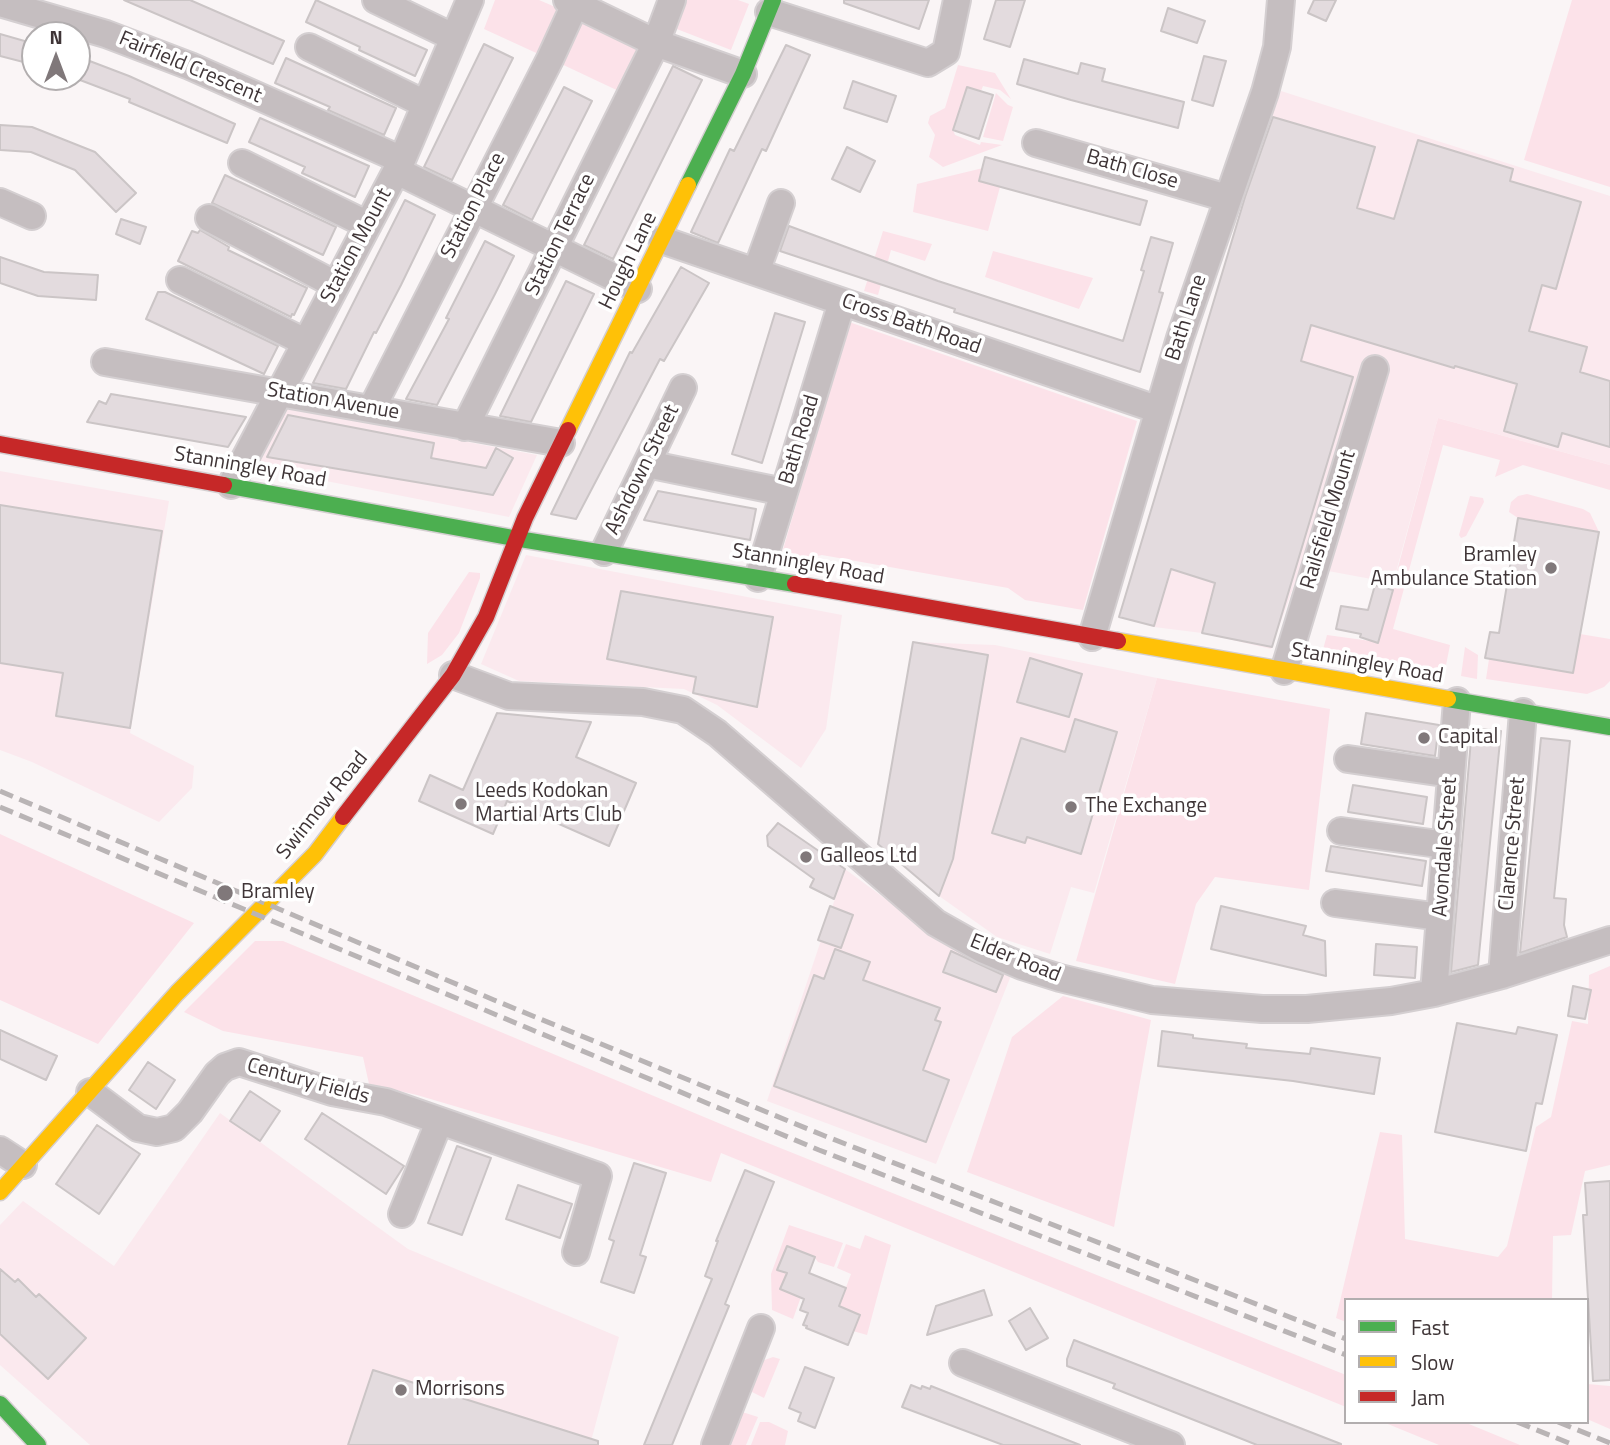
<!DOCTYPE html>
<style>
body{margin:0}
#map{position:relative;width:1610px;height:1445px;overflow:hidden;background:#faf5f6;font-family:"Titillium Web",sans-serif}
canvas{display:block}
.legend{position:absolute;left:1344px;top:1298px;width:245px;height:126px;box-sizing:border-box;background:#fff;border:2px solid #b2aeaf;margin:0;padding:9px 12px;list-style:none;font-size:21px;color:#3f3537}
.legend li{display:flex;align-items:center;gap:14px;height:35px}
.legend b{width:35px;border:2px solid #b2aeaf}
.north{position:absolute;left:21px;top:21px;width:70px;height:70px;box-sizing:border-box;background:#fff;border:2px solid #b2aeaf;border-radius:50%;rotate:0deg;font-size:19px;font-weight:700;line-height:28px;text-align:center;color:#3f3537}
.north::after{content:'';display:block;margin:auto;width:24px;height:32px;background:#80787a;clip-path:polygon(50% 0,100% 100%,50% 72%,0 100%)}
</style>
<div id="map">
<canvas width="1610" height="1445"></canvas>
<ul class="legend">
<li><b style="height:9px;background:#4caf50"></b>Fast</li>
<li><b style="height:9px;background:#ffc107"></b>Slow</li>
<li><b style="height:9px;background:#c62828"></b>Jam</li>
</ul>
<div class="north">N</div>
</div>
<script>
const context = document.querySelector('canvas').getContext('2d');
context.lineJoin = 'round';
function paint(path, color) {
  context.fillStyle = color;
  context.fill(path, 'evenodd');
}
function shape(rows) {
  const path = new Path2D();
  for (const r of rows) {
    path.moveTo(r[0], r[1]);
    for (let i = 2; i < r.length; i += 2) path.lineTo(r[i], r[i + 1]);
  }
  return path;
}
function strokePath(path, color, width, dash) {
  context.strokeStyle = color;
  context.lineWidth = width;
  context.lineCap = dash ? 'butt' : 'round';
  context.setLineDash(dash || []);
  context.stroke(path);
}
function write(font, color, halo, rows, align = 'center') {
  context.font = font + ' "Titillium Web",sans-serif';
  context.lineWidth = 7;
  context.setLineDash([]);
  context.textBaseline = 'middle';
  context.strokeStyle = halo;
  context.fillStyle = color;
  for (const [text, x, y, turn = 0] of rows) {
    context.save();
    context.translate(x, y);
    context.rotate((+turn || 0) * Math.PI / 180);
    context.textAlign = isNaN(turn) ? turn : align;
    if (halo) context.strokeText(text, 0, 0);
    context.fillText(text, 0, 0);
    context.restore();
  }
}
const built = shape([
 [1281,91,1610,196,1610,465,1438,418,1393,583,1301,566,1271,649,1202,633,1154,627,1119,617,1270,116],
 [287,408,537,455,509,517,255,467],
 [0,471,169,501,130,733,194,766,192,788,159,822,32,762,0,750],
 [526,555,842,615,826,729,801,768,717,705,684,689,519,681,481,664],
 [913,642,995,645,1157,678,1094,893,1071,887,1050,954,997,937,939,896,878,844],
 [845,869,952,948,1012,973,936,1164,767,1101],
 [220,1113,408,1249,619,1337,590,1445,90,1445,0,1365,0,1225,23,1201,114,1266]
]);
const green = shape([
 [495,0,539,0,567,12,545,57,484,29],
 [679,0,738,0,749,4,731,50,669,26],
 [1572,0,1610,0,1610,187,1524,160],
 [575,16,646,50,625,94,555,61],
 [958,65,995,73,1011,99,1000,90,983,86,981,91,967,87,953,130,955,135,980,145,981,142,1002,145,943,167,929,157,935,135,928,123,930,116,945,108],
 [996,93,1008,105,1013,107,1003,141,983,137],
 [983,168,979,181,1000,187,988,231,913,212,917,184],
 [883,231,932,244,925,261,891,250,888,261,885,261,877,282,881,284,878,295,864,291],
 [993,251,1093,278,1079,309,985,277],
 [849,322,1137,421,1083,610,1025,600,1008,588,822,555,793,561,780,560],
 [1438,418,1610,465,1610,490,1523,465,1495,477,1500,460,1443,445,1393,629,1450,645,1444,675,1322,653,1327,635,1378,642],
 [1527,494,1583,509,1590,513,1599,532,1518,518,1509,512,1511,502,1518,496],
 [1470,496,1483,498,1484,502,1466,536,1461,538,1459,535],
 [469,572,480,573,480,578,459,633,442,655,427,664,428,633],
 [1580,634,1610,639,1610,681,1604,687,1587,694,1486,679,1489,659,1573,673],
 [1465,647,1478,655,1477,679,1461,676],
 [1157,678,1330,709,1309,890,1215,877,1196,904,1175,984,1076,961],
 [0,834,194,923,98,1044,0,1000],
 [255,941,283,941,728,1127,1346,1375,1346,1407,721,1153,711,1182,417,1095,369,1084,363,1057,223,1031,184,1012],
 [1610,966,1610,1165,1585,1171,1571,1235,1553,1236,1552,1300,1346,1300,1346,1322,1336,1318,1380,1132,1402,1135,1405,1239,1498,1257,1507,1246,1536,1127,1551,1117,1572,1021,1588,1024,1589,975],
 [1063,996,1151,1020,1114,1227,967,1172,1012,1037],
 [789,1225,843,1243,834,1267,818,1262,815,1258,793,1319,772,1310,771,1274],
 [865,1235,891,1245,867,1335,853,1331,860,1315,839,1306,851,1274,837,1268,846,1244,860,1249],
 [773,1357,780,1359,764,1398,744,1388,756,1363],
 [1587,1384,1610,1386,1610,1429,1587,1419],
 [736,1410,758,1417,746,1445,722,1445],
 [760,1422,769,1422,788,1431,785,1445,751,1445],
 [1383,1422,1464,1422,1520,1445,1439,1445]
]);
const building = shape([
 [124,0,190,0,284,41,273,64,124,0],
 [316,0,427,50,415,76,359,50,360,47,306,22,316,0],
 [844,0,929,0,919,29,844,3,844,0],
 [996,0,1025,0,1010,47,984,39,996,0],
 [1314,0,1336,0,1326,21,1308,13,1314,0],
 [1168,8,1205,21,1197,43,1161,31,1168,8],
 [0,34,35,44,35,65,0,56,0,34],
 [484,44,513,58,452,180,424,167,484,44],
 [786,45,810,55,766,151,762,149,718,243,691,232,730,149,734,151,786,45],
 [1204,56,1226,61,1213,106,1192,100,1204,56],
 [286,58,396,108,384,135,328,110,330,107,275,83,286,58],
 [1024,59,1078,74,1081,63,1105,69,1102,81,1184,102,1178,128,1071,100,1017,84,1024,59],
 [87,60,129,76,235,124,227,143,129,102,130,99,80,80,87,60],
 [673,66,702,80,613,259,584,245,673,66],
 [853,81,896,96,887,122,844,108,853,81],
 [564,87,592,101,532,220,503,205,564,87],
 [967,87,993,95,979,139,953,130,967,87],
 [1273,117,1375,147,1357,208,1394,219,1418,140,1513,169,1510,181,1581,202,1556,289,1542,285,1529,331,1587,347,1580,372,1610,381,1610,447,1562,433,1558,447,1504,431,1517,384,1455,366,1454,368,1311,325,1301,361,1353,377,1272,647,1202,633,1215,583,1171,569,1154,626,1119,617,1245,197,1273,117],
 [260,118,369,166,355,197,302,173,305,167,249,142,260,118],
 [0,125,32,127,95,152,136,193,116,212,75,170,31,152,0,150,0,125],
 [847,147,875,161,860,192,832,179,847,147],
 [985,157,1147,201,1140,225,979,181,985,157],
 [225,175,336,227,323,255,212,203,225,175],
 [405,200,435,215,401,285,376,333,374,332,346,389,313,383,405,200],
 [121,219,146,227,140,244,116,234,121,219],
 [789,226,938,281,1123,341,1144,271,1141,270,1151,237,1173,243,1159,292,1163,293,1140,372,954,312,955,309,780,251,789,226],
 [200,230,229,247,228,250,307,288,294,315,292,314,291,317,178,261,192,231,198,233,200,230],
 [485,241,514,256,495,294,437,405,406,399,449,319,446,318,485,241],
 [0,257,44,272,98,275,96,300,38,296,0,283,0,257],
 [681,267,709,283,664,361,660,359,576,519,551,514,630,352,632,353,681,267],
 [566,281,594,294,531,422,500,416,566,281],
 [158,292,165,292,278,346,264,374,146,319,158,292],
 [775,313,805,322,762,463,732,454,775,313],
 [111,394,246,417,228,447,87,422,99,401,106,404,111,394],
 [288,415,434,443,431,458,486,468,496,448,513,458,493,495,267,457,288,415],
 [658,491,756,509,750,540,644,520,658,491],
 [0,505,162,531,130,728,56,716,63,673,0,663,0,505],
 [1518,518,1599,532,1573,673,1485,658,1490,632,1499,633,1518,518],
 [1375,585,1393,590,1378,643,1360,637,1361,634,1336,629,1341,606,1368,610,1375,585],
 [621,591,773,617,757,707,693,693,696,677,607,659,621,591],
 [913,642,988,655,953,859,939,896,878,844,913,642],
 [1030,658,1082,674,1069,717,1017,702,1030,658],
 [497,713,591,722,576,757,636,783,609,846,507,801,493,834,419,801,430,775,463,790,497,713],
 [1366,713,1439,725,1435,756,1361,744,1366,713],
 [1075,719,1117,732,1081,854,1027,837,1025,843,992,833,1021,738,1065,752,1075,719],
 [1472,728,1501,731,1478,965,1451,972,1472,728],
 [1541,738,1570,741,1554,898,1566,899,1564,925,1567,937,1520,953,1541,738],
 [1353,785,1427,797,1423,824,1348,812,1353,785],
 [778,823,845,869,834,899,810,887,814,879,768,846,767,836,778,823],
 [1331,846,1426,861,1422,886,1326,871,1331,846],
 [830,906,853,915,841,948,818,940,830,906],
 [1221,906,1306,926,1303,935,1325,941,1326,976,1211,949,1221,906],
 [1376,944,1417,947,1415,978,1374,975,1376,944],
 [835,949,870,962,863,980,940,1008,935,1020,941,1022,923,1070,949,1080,926,1142,774,1086,814,975,824,979,835,949],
 [951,951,1003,975,996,992,943,972,951,951],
 [1573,986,1591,990,1585,1019,1568,1016,1573,986],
 [1457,1023,1516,1034,1518,1027,1557,1035,1542,1104,1536,1103,1526,1151,1435,1132,1457,1023],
 [0,1030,57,1056,46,1080,0,1059,0,1030],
 [1162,1031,1193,1035,1193,1038,1247,1044,1246,1048,1310,1054,1311,1048,1380,1058,1374,1094,1293,1081,1158,1066,1162,1031],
 [148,1062,175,1080,156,1109,129,1090,148,1062],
 [250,1091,280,1111,260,1141,230,1121,250,1091],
 [322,1113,404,1166,386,1194,305,1139,322,1113],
 [97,1125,140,1154,99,1214,56,1184,97,1125],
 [457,1146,491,1158,462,1235,428,1223,457,1146],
 [634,1163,666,1173,640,1255,646,1257,634,1293,601,1282,614,1241,609,1239,634,1163],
 [745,1170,774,1182,725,1304,729,1306,672,1445,644,1445,712,1279,705,1276,718,1241,716,1241,745,1170],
 [1610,1181,1610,1380,1593,1381,1583,1215,1587,1215,1585,1183,1610,1181],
 [518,1185,572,1204,560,1238,506,1219,518,1185],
 [787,1246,815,1257,809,1273,846,1288,839,1306,860,1315,848,1345,806,1328,807,1326,803,1325,808,1313,800,1310,804,1299,780,1289,787,1273,777,1270,787,1246],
 [0,1269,15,1282,18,1279,36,1297,39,1294,86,1338,48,1379,0,1334,0,1269],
 [984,1290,992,1315,927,1335,936,1306,984,1290],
 [1030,1308,1048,1338,1026,1350,1009,1321,1030,1308],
 [1074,1340,1341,1444,1341,1445,1257,1445,1227,1433,1113,1388,1115,1384,1067,1366,1067,1359,1074,1340],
 [805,1367,834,1378,815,1428,798,1421,801,1413,789,1408,805,1367],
 [373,1370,598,1441,598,1445,348,1445,373,1370],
 [911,1385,921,1389,922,1386,930,1389,931,1386,1080,1445,1003,1445,902,1407,911,1385]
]);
const street = shape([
 [376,0,453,37],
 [567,0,656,43,743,74],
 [0,3,106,34,190,66,402,160],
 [769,12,928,63,946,52,957,0],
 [309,47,425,104],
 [1036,143,1227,198],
 [242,163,368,225],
 [397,171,638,289],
 [0,202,32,216],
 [209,218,336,285],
 [662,240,1159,410],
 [756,272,781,203],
 [180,280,305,342],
 [105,362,561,443],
 [372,408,550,59,577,0],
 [465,427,656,43,672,0],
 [647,464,784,492],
 [231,485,402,160,470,0],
 [604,552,683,388],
 [758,578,842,302],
 [1092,637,1180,338,1265,92,1277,47,1281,0],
 [1284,671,1375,369],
 [453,675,509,696,643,702,683,710,717,733,936,923,982,949,1022,966,1060,978,1152,1000,1262,1009,1307,1009,1391,1001,1434,993,1502,975,1610,940],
 [1348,759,1451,774],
 [1341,831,1446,845],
 [1335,903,1440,917],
 [1502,975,1523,712],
 [1434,993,1457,701],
 [90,1092,138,1128,157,1132,174,1128,190,1112,217,1074,225,1067,239,1062,332,1092,386,1102,598,1176,576,1252],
 [0,1150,23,1165],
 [402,1214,439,1122],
 [963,1363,1171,1445],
 [715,1445,761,1328]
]);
const fast = shape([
 [688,185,743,74,773,0],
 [224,485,519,539,795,584],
 [1448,699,1610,727],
 [0,1404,38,1445]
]);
const slow = shape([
 [568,430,688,185],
 [1118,641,1448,699],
 [0,1192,177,993,315,854,343,817]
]);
const jam = shape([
 [0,444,224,485],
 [795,584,1118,641],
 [343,817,453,675,486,617,525,518,568,430]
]);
const rail = shape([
 [0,791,494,1000,825,1136,1346,1339],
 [0,807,819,1150,1346,1355],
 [1517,1422,1574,1445],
 [1558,1422,1610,1443]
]);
const markers = [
 [1551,568,7,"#80787a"],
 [1424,738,7,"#80787a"],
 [461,804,7,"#80787a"],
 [1071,807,7,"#80787a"],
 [806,857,7,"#80787a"],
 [225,893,9,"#80787a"],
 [401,1390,7,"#80787a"]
];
const streetNames = [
 ["Fairfield Crescent",190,68,23],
 ["Bath Close",1132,170,16],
 ["Station Place",474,206,-63],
 ["Station Terrace",561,235,-64],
 ["Station Mount",357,246,-62],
 ["Hough Lane",629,261,-64],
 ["Bath Lane",1187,318,-72],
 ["Cross Bath Road",911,325,19],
 ["Station Avenue",333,402,10],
 ["Bath Road",800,440,-73],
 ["Stanningley Road",250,468,10],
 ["Ashdown Street",643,470,-64],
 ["Railsfield Mount",1329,520,-73],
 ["Stanningley Road",808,565,10],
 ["Stanningley Road",1367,664,10],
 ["Swinnow Road",323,806,-51],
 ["Clarence Street",1513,844,-85],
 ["Avondale Street",1446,847,-86],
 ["Elder Road",1015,959,22],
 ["Century Fields",308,1082,15]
];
const poiNames = [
 ["Bramley",1537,556,"right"],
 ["Ambulance Station",1537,580,"right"],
 ["Capital",1438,738],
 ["Leeds Kodokan",475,792],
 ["Martial Arts Club",475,816],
 ["The Exchange",1085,807],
 ["Galleos Ltd",820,857],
 ["Bramley",241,893],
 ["Morrisons",415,1390]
];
paint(built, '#fbe9ee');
paint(green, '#fce2e9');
paint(building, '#e3dbde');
strokePath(building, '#cbc5c6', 2);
strokePath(street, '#d4cfd1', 30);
strokePath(fast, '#d4cfd1', 19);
strokePath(slow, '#d4cfd1', 19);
strokePath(jam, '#d4cfd1', 19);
strokePath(street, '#c5bec0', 26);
strokePath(fast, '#4caf50', 16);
strokePath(slow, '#ffc107', 16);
strokePath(jam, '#c62828', 16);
strokePath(rail, '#b9b4b5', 5, [14, 7]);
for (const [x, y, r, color] of markers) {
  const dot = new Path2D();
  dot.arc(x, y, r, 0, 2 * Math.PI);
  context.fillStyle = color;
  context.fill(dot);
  strokePath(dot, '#fff', 2.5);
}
write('21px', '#3f3537', '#fff', streetNames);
write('21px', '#3f3537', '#fff', poiNames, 'left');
</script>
